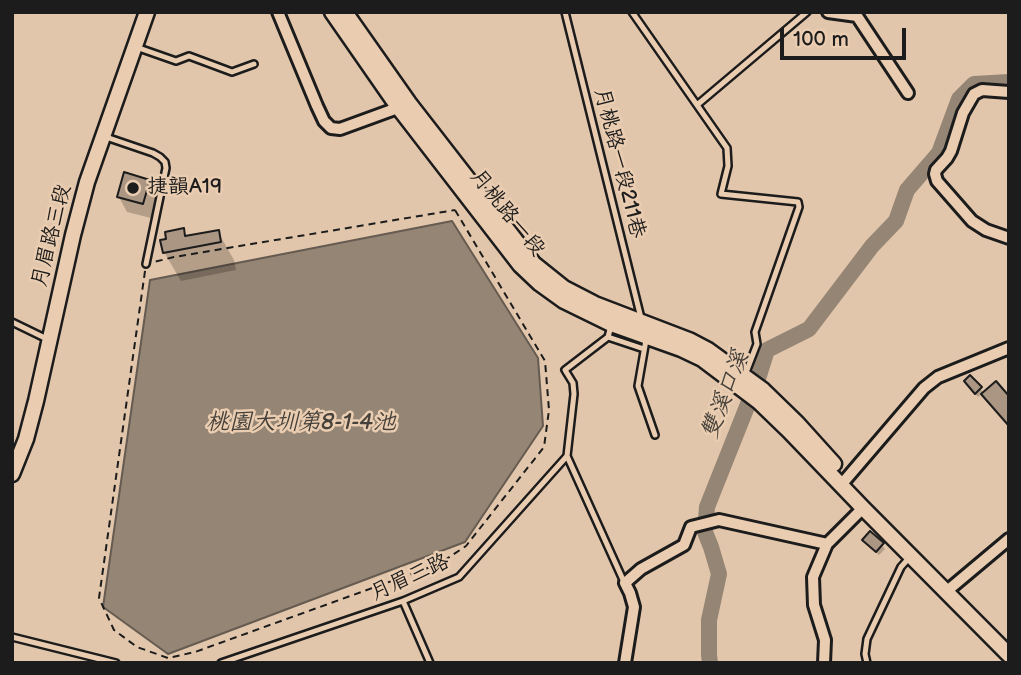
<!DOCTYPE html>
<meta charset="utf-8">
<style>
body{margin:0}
#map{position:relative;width:1021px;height:675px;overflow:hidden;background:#e2c6ab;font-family:"Balsamiq Sans",sans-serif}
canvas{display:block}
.frame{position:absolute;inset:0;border:14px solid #1c1c1c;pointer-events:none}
.scale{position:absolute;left:780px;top:28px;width:126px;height:32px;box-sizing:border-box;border:4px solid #1c1c1c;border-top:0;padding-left:9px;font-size:21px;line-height:24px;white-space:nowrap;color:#1c1c1c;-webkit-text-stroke:5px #eacdb1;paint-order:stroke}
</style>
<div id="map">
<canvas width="1021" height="675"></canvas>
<div class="frame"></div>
<div class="scale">100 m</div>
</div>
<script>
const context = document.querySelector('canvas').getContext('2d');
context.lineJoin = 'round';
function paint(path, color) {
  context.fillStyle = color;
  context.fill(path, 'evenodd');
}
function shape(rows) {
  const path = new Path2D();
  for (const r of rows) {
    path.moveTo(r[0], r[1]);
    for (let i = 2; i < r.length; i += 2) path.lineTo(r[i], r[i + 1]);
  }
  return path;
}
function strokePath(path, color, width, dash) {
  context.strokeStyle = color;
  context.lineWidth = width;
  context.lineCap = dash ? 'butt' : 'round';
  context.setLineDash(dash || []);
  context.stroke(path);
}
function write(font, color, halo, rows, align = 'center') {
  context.font = font + ' "Balsamiq Sans","LXGW WenKai TC",sans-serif';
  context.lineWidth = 5;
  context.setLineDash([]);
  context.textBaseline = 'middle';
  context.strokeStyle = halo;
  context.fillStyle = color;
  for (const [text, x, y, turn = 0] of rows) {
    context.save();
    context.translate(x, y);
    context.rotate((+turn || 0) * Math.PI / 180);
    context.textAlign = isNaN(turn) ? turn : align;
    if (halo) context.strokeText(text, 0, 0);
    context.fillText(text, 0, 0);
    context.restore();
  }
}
const water = shape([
 [452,221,538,358,543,426,465,542,168,654,103,607,150,280,452,221]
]);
const shadow = shape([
 [149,181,157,196,151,218,127,212,119,197],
 [183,230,187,237,218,232,234,260,236,270,181,281,164,252],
 [968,386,980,388,984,394,1009,399,1009,426,987,401,982,393,978,397],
 [870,533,885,549,879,555,866,544,864,540]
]);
const river = shape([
 [710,663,709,655,709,620,719,574,711,547,705,532,707,507,758,379,767,350,809,329,872,246,896,221,907,190,939,153,959,99,974,84,1009,82]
]);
const building = shape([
 [124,172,150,180,143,204,117,197,124,172],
 [184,228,185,236,219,230,221,242,163,253,160,240,166,239,165,232,184,228],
 [970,375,982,387,975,394,964,381,970,375],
 [996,381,1009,396,1009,426,981,394,996,381],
 [870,531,884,543,876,552,862,540,870,531]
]);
const path = shape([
 [455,210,545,361,549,410,544,447,466,546,439,564,195,652,168,658,137,647,114,630,99,598,146,264,174,257,455,210]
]);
const lane = shape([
 [565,12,641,318],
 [632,12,727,148,728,166,721,194,798,202,799,207,755,332,757,344,745,375],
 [136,47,176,61,189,56,232,72,254,64],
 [697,105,807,12],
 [106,137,153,153,160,157,165,162,166,168,146,264],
 [12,322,47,339],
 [608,337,644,349],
 [646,340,638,386,655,435],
 [567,456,574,394,573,383,565,370,608,337,611,326],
 [403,601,430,663],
 [12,637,116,663],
 [221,663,403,601,459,577,567,456,624,582],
 [867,663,865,654,867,639,901,567,909,558]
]);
const street = shape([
 [278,12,317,106,324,121,331,128,340,129,403,106],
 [828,12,857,16,908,93],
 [1009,92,982,90,974,94,963,113,951,151,947,158,936,170,935,174,937,181,972,221,986,230,1009,238],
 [841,485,924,388,938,377,1009,348],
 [947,591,1009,539],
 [625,663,634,607,630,593,625,583,641,569,684,545,691,527,719,520,827,544],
 [824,663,825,640,814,605,813,577,827,544,863,508]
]);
const secondary = shape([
 [332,12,398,107,520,265,539,283,564,301,611,324,681,349,702,359,759,402,789,431,863,508,1009,655],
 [345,12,409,103,534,264,564,288,595,304,689,340,708,350,763,390,797,423,834,464],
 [12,474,26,439,36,401,73,235,87,182,147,12]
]);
const markers = [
 [133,188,7,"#1c1c1c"]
];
const streetNames = [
 ["月桃路一段211巷",619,163,76],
 ["月桃路一段",507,213,51],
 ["月眉路三段",52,236,-76],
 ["月眉三路",410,578,-24]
];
const poiNames = [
 ["捷韻A19",147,188]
];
const waterNames = [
 ["雙溪口溪",726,395,-69],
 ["桃園大圳第8-1-4池",301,423]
];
paint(water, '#958574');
strokePath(water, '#655b51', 2);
paint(shadow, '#0003');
strokePath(river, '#958574', 16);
paint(building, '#ab9683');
strokePath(building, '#1c1c1c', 2);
strokePath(lane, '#1c1c1c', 10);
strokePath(street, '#1c1c1c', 16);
strokePath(secondary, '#1c1c1c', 19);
strokePath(path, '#1c1c1c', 2, [7, 5]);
strokePath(lane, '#eacdb1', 5);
strokePath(street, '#eacdb1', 10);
strokePath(secondary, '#eacdb1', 14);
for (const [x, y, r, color] of markers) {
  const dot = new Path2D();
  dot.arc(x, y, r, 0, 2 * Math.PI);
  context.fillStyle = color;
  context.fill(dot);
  strokePath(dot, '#eacdb1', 2.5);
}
write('21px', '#1c1c1c', '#eacdb1', streetNames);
write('21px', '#1c1c1c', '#eacdb1', poiNames, 'left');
write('italic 23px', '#46413b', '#eacdb1', waterNames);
</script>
